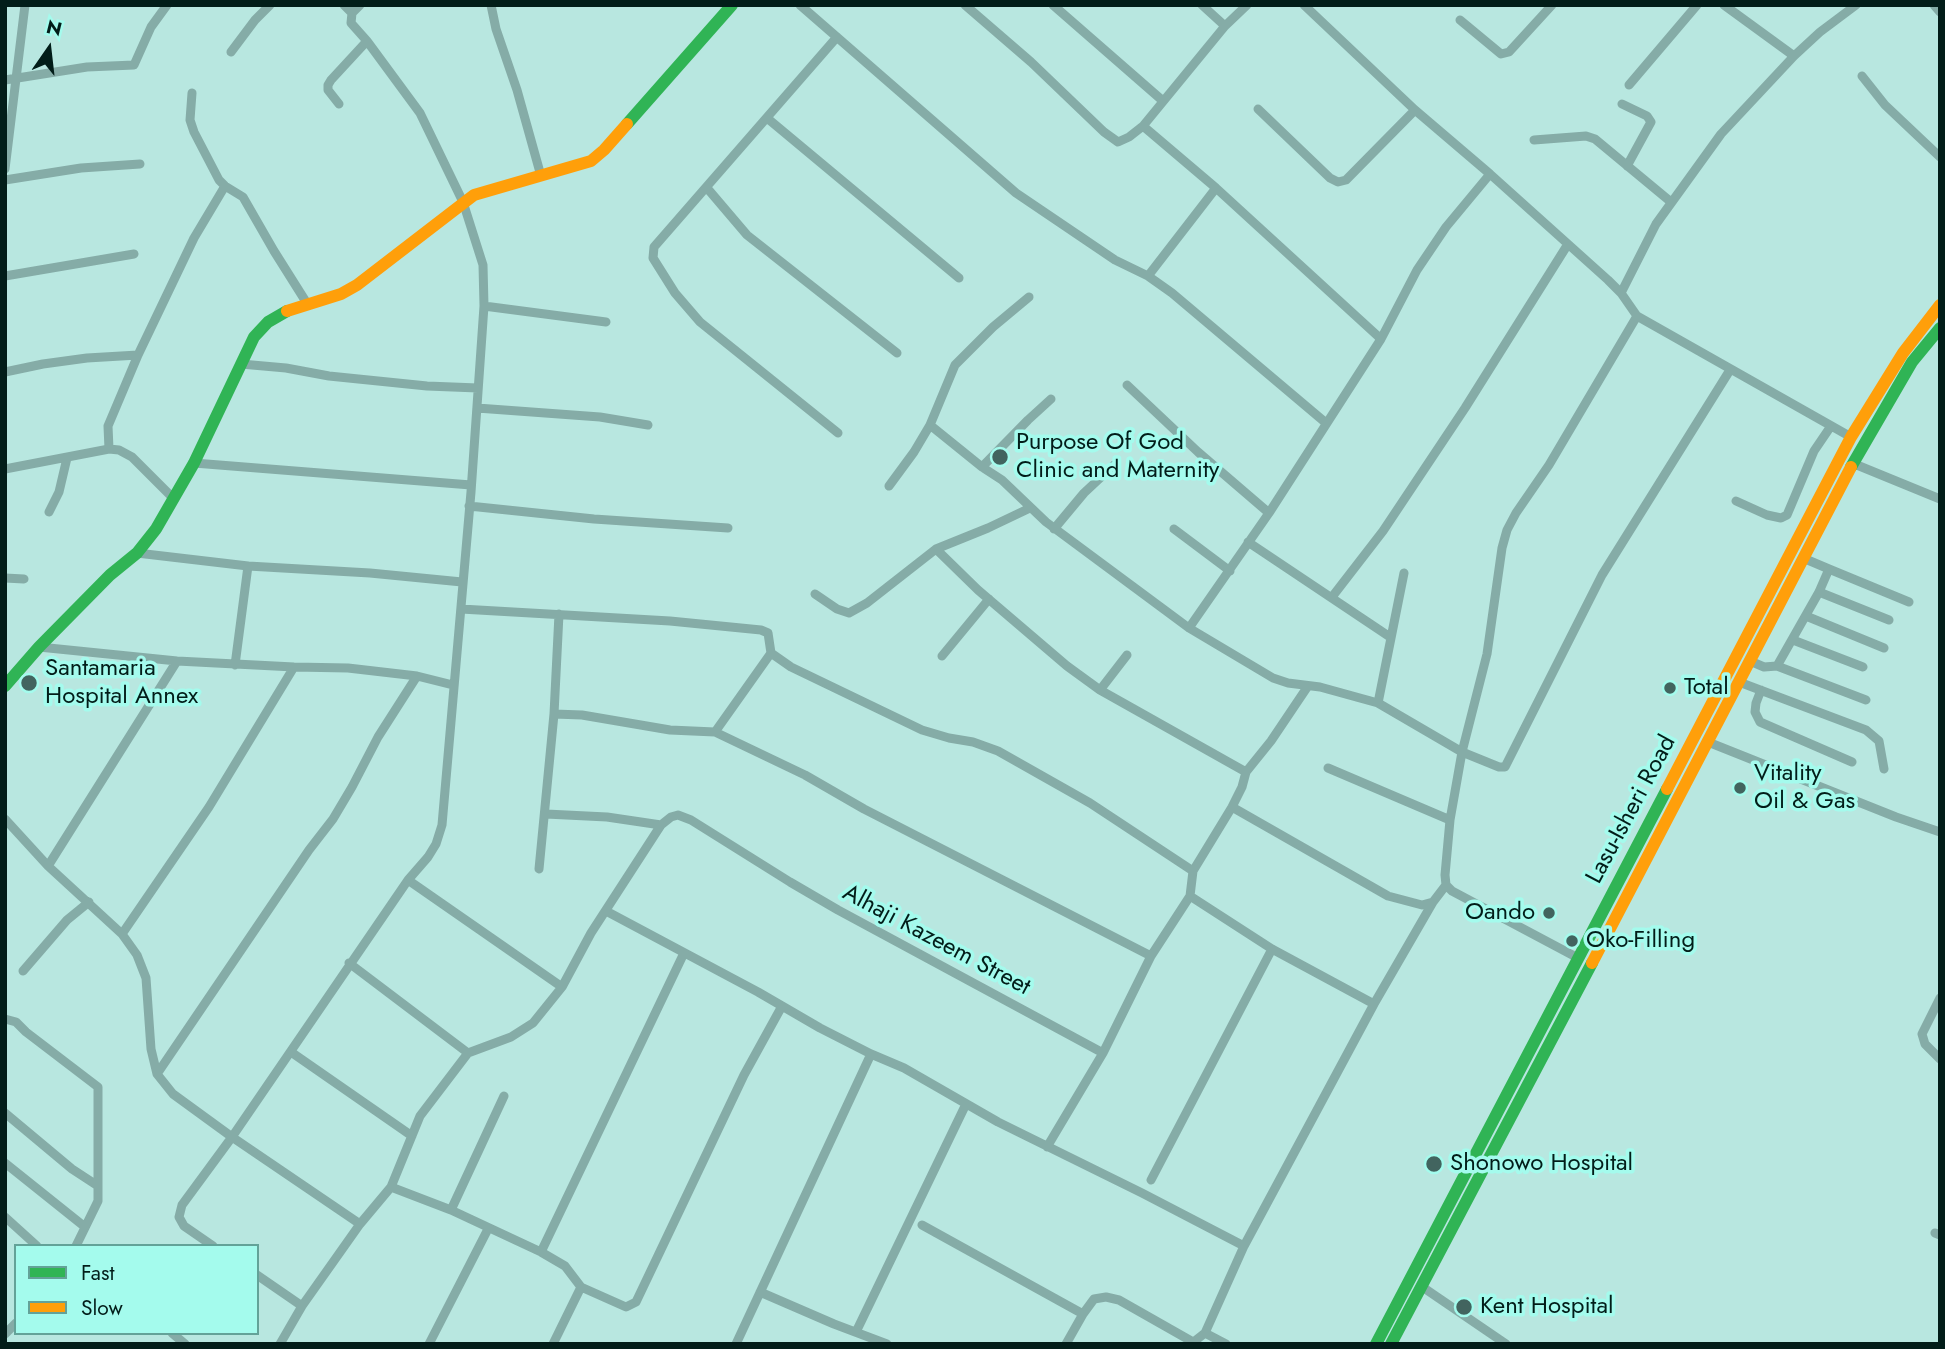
<!DOCTYPE html>
<style>
body{margin:0}
#map{position:relative;width:1945px;height:1349px;overflow:hidden;background:#b8e7e0;font-family:Jost,sans-serif}
canvas{display:block}
.frame{position:absolute;inset:0;border:7px solid #021d19;pointer-events:none}
.legend{position:absolute;left:14px;top:1244px;width:245px;height:91px;box-sizing:border-box;background:#a4fbed;border:2px solid #63a298;margin:0;padding:9px 12px;list-style:none;font-size:21px;color:#021d19}
.legend li{display:flex;align-items:center;gap:14px;height:35px}
.legend b{width:35px;border:2px solid #63a298}
.north{position:absolute;left:14px;top:14px;width:70px;height:70px;-webkit-text-stroke:5px #a4fbed;paint-order:stroke;rotate:14deg;font-size:19px;font-weight:700;line-height:28px;text-align:center;color:#021d19}
.north::after{content:'';display:block;margin:auto;width:24px;height:32px;background:#021d19;clip-path:polygon(50% 0,100% 100%,50% 72%,0 100%)}
</style>
<div id="map">
<canvas width="1945" height="1349"></canvas>
<div class="frame"></div>
<ul class="legend">
<li><b style="height:9px;background:#30b455"></b>Fast</li>
<li><b style="height:9px;background:#ff9f0a"></b>Slow</li>
</ul>
<div class="north">N</div>
</div>
<script>
const context = document.querySelector('canvas').getContext('2d');
context.lineJoin = 'round';
function shape(rows) {
  const path = new Path2D();
  for (const r of rows) {
    path.moveTo(r[0], r[1]);
    for (let i = 2; i < r.length; i += 2) path.lineTo(r[i], r[i + 1]);
  }
  return path;
}
function strokePath(path, color, width, dash) {
  context.strokeStyle = color;
  context.lineWidth = width;
  context.lineCap = dash ? 'butt' : 'round';
  context.setLineDash(dash || []);
  context.stroke(path);
}
function write(font, color, halo, rows, align = 'center') {
  context.font = font + ' Jost,sans-serif';
  context.lineWidth = 7;
  context.setLineDash([]);
  context.textBaseline = 'middle';
  context.strokeStyle = halo;
  context.fillStyle = color;
  for (const [text, x, y, turn = 0] of rows) {
    context.save();
    context.translate(x, y);
    context.rotate((+turn || 0) * Math.PI / 180);
    context.textAlign = isNaN(turn) ? turn : align;
    if (halo) context.strokeText(text, 0, 0);
    context.fillText(text, 0, 0);
    context.restore();
  }
}
const street = shape([
 [344,5,352,13],
 [491,5,496,29,517,90,541,176],
 [800,5,1016,193,1115,260,1148,276,1172,293,1326,423],
 [965,5,1031,62,1104,132,1118,142,1129,137,1143,126,1225,26,1247,5],
 [1053,5,1163,101],
 [1202,5,1225,26],
 [1304,5,1415,110,1490,174,1608,280,1621,293,1637,316,1851,437],
 [1724,5,1794,56],
 [1934,5,1940,12],
 [1460,20,1501,54,1509,52,1552,5],
 [837,37,654,247,653,258,675,293,700,322,838,433],
 [231,52,255,20,270,5],
 [1862,76,1885,105,1940,157],
 [5,80,87,67,134,65,151,27,167,5],
 [1629,85,1697,5],
 [192,93,190,120,194,132,219,180,225,186,243,197,274,251,308,305],
 [339,104,328,90,328,85,331,80,367,41],
 [1622,104,1647,116,1651,122,1627,166],
 [1258,109,1330,178,1338,182,1346,180,1415,110],
 [767,118,959,278],
 [1143,126,1216,188,1381,339],
 [1534,140,1586,136,1595,139,1671,202],
 [5,169,25,5],
 [5,180,81,168,140,164],
 [707,188,747,235,897,353],
 [5,276,134,254],
 [1148,276,1216,188],
 [1621,293,1656,224,1721,134,1794,56,1820,32,1856,5],
 [484,306,606,322],
 [138,355,194,238,225,186],
 [241,364,286,368,329,376,427,386,478,388],
 [5,372,43,364,87,358,138,355,108,426,109,449],
 [1127,385,1198,452,1269,513],
 [477,408,600,417,648,425],
 [930,425,982,467,1002,480,1046,522,1189,628,1273,678,1288,683,1320,687,1378,703,1462,752,1499,767,1505,767,1602,575,1730,370],
 [194,463,471,485],
 [1852,463,1940,499],
 [982,467,1028,420,1051,399],
 [5,469,109,449,119,450,132,457,174,499],
 [889,486,914,452,930,425,955,365,993,327,1029,297],
 [1736,501,1767,515,1781,518,1787,515,1814,451,1831,426],
 [469,506,594,519,728,528],
 [49,512,59,492,67,458],
 [1054,529,1084,493,1114,465],
 [1174,529,1230,571],
 [1248,542,1390,637],
 [936,549,978,590,1067,666,1100,690,1246,772],
 [137,553,248,566,370,573,462,582],
 [1829,569,1909,602],
 [5,578,24,579],
 [1819,592,1889,620],
 [815,594,837,609,849,613,867,603,936,549,988,528,1030,508],
 [1332,597,1383,531,1465,408,1568,244],
 [461,609,670,621,761,630,768,633,771,653,791,667,922,730,949,738,973,742,998,751,1090,803,1193,871],
 [1806,616,1884,648],
 [1189,628,1269,513,1381,339,1417,270,1446,227,1490,174],
 [1793,640,1863,667],
 [39,647,177,661,294,667,348,668,417,676,453,685],
 [942,656,989,599],
 [1750,661,1764,667,1777,666,1819,592,1829,569,1803,558],
 [235,665,248,566],
 [1777,666,1866,700],
 [1739,682,1866,730,1879,741,1884,769],
 [1100,690,1127,655],
 [1761,690,1756,703,1755,712,1760,722,1852,762],
 [1378,703,1404,573],
 [554,714,582,715,670,730,715,732,805,775,864,809,1151,956],
 [715,732,771,653],
 [1708,742,1896,817,1940,832],
 [1328,768,1450,820],
 [1232,807,1388,896,1422,905,1433,902],
 [546,814,607,817,661,825],
 [5,819,48,866,122,934,137,955,146,978,151,1049,157,1074,173,1094,232,1137,360,1224,391,1187,451,1210,541,1252,565,1266,581,1287],
 [48,866,177,661],
 [539,869,554,714,559,614],
 [408,880,562,987],
 [1190,896,1272,949,1374,1004],
 [606,911,758,992,820,1028,871,1054,904,1068,998,1122,1142,1193,1244,1246],
 [122,934,209,807,294,667],
 [1578,958,1452,891,1446,885,1445,875,1450,820,1462,752,1487,654,1502,548,1507,530,1516,513,1549,465,1637,316],
 [349,963,468,1053],
 [23,971,67,920,89,902],
 [1940,998,1922,1034,1925,1044,1940,1059],
 [5,1019,16,1022,26,1032,98,1087,98,1201,76,1246],
 [291,1052,412,1136],
 [1103,1053,1151,956,1190,896,1193,871,1232,807,1242,787,1246,772,1271,741,1308,686],
 [157,1074,309,850,333,819,352,787,378,737,417,676],
 [5,1113,72,1169,98,1186],
 [5,1163,85,1227],
 [1151,1180,1272,949],
 [391,1187,420,1116,468,1053,511,1037,533,1023,562,987,591,933,661,825,671,817,678,815,691,820,790,882,838,910,1103,1053,1047,1147],
 [451,1210,504,1096],
 [5,1217,37,1246],
 [922,1225,1083,1314],
 [1935,1233,1940,1235],
 [213,1246,184,1226,179,1217,182,1205,232,1137,408,880,428,857,436,844,442,825,471,492,484,306,483,265,463,202,420,113,367,41,351,23,352,13,360,5],
 [541,1252,684,953],
 [257,1275,302,1306],
 [1421,1286,1506,1344],
 [760,1292,834,1324,887,1344],
 [856,1332,966,1104],
 [172,1333,185,1344],
 [1205,1333,1226,1344],
 [5,1334,16,1323],
 [280,1344,302,1306,360,1224],
 [429,1344,488,1229],
 [553,1344,581,1287,626,1307,636,1302,744,1075,782,1006],
 [736,1344,871,1054],
 [1066,1344,1083,1314,1094,1299,1106,1297,1119,1300,1193,1342],
 [1191,1344,1205,1333,1244,1246,1374,1004,1433,902,1446,885]
]);
const fast = shape([
 [627,124,732,5],
 [1851,467,1912,362,1940,328],
 [5,686,39,647,110,575,137,553,156,529,194,463,254,337,268,322,287,311],
 [1376,1344,1667,789],
 [1391,1344,1592,963]
]);
const slow = shape([
 [287,311,341,294,357,285,474,195,591,161,604,150,627,124],
 [1667,789,1851,437,1903,353,1940,305],
 [1592,963,1851,467]
]);
const markers = [
 [1000,457,9,"#42645f"],
 [29,683,9,"#42645f"],
 [1670,688,7,"#42645f"],
 [1740,788,7,"#42645f"],
 [1549,913,7,"#42645f"],
 [1572,941,7,"#42645f"],
 [1434,1164,9,"#42645f"],
 [1464,1307,9,"#42645f"]
];
const poiNames = [
 ["Purpose Of God",1016,443],
 ["Clinic and Maternity",1016,471],
 ["Santamaria",45,669],
 ["Hospital Annex",45,697],
 ["Total",1684,688],
 ["Vitality",1754,774],
 ["Oil & Gas",1754,802],
 ["Oando",1535,913,"right"],
 ["Oko-Filling",1586,941],
 ["Shonowo Hospital",1450,1164],
 ["Kent Hospital",1480,1307]
];
const streetNames = [
 ["Lasu-Isheri Road",1632,810,-62],
 ["Alhaji Kazeem Street",936,941,28]
];
strokePath(street, '#85aca7', 9);
strokePath(fast, '#30b455', 12);
strokePath(slow, '#ff9f0a', 12);
for (const [x, y, r, color] of markers) {
  const dot = new Path2D();
  dot.arc(x, y, r, 0, 2 * Math.PI);
  context.fillStyle = color;
  context.fill(dot);
  strokePath(dot, '#a4fbed', 2.5);
}
write('24px', '#021d19', '#a4fbed', poiNames, 'left');
write('24px', '#021d19', '#a4fbed', streetNames);
</script>
